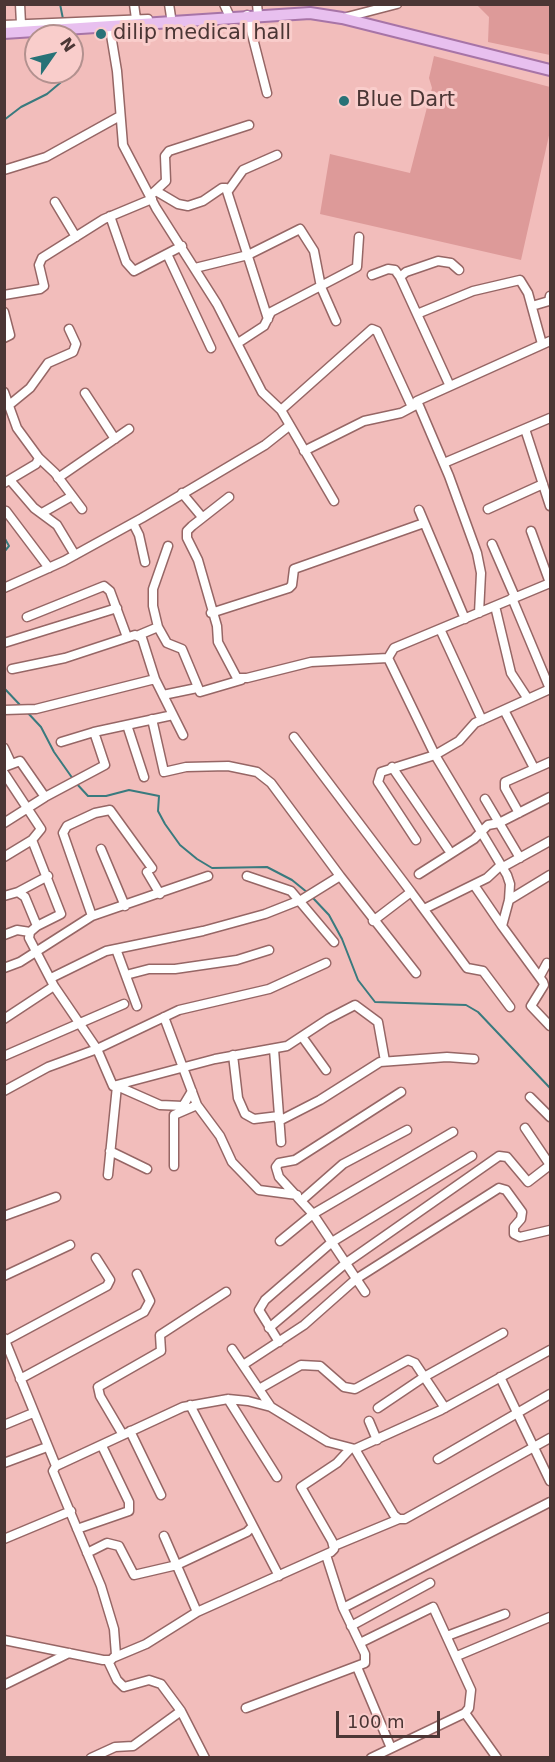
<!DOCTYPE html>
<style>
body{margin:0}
#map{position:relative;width:555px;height:1762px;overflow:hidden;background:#f2bdbb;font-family:"DejaVu Sans",sans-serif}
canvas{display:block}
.frame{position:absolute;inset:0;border:6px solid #4b3635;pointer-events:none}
.north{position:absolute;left:24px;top:24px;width:60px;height:60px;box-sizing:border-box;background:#f9cdcb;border:2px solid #b3918f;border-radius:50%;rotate:56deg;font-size:16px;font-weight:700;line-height:24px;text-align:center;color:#4b3635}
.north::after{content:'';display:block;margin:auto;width:21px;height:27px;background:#287277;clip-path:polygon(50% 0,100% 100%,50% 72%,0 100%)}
.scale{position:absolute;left:336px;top:1711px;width:104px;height:27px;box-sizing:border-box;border:3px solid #4b3635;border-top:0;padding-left:8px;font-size:18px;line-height:21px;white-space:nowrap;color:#4b3635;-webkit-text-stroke:4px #f9cdcb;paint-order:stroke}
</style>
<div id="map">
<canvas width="555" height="1762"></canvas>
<div class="frame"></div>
<div class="north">N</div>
<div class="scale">100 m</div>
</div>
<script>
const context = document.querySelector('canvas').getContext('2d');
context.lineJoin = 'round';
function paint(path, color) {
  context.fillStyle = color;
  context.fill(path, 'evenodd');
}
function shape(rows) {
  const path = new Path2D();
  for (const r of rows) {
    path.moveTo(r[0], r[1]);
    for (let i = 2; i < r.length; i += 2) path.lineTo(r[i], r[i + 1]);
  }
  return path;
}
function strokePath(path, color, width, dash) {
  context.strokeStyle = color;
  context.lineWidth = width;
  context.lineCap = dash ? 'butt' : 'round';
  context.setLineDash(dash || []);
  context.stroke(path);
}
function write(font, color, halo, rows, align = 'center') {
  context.font = font + ' "DejaVu Sans",sans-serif';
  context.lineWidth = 6;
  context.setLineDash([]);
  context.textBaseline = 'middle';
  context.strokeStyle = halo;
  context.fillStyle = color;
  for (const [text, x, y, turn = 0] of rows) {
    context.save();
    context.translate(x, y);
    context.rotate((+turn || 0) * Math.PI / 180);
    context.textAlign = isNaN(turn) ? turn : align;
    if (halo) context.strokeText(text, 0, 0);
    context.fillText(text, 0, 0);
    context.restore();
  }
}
const green = shape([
 [477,5,550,5,550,55,488,42,489,17],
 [434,56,550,87,550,131,521,260,320,214,330,154,410,173,432,88,429,78]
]);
const stream = shape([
 [60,4,63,19],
 [4,120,21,107,47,94,66,78,68,72],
 [4,537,9,546,4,552],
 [4,688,21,706],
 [27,712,41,727,54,752,73,779],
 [76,783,88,796,106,796,129,790,159,796,158,811,165,824,180,845,197,859,212,868,267,867,292,880,308,893],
 [312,897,329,915,342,939,358,980,375,1002,466,1005,478,1012,550,1088]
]);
const minor = shape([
 [20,4,21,24],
 [134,4,136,19],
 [169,4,171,17],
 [224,4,230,17],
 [257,4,258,14],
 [247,15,267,93],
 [343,18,397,4],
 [4,25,148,19],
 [110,29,117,71,123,145,156,208,217,304,262,392,281,410,334,501],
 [4,170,46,157,120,116],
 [156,191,178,204,188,206,203,201,222,188,226,188,268,319],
 [228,191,243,170,277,155],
 [152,194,166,181,165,156,169,151,249,125],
 [55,202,76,237],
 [110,216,126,262,134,271,182,246],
 [167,254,211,348],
 [195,268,248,255,300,229,314,251,321,287,336,321],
 [372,275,388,269,395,270,400,277],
 [4,295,40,289,44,286,39,265,42,258,104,219,152,199],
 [532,306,549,301,550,296],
 [4,312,10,335,4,338],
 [417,314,473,291,520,280,528,293,542,344],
 [238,343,264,326,271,312,357,267,359,237],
 [449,384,400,277,406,272,438,261,451,263,459,270],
 [4,392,17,428,39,458,36,464,4,483],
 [85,393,115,439],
 [8,406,30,388,48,363,73,352,76,344,69,329],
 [281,410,372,329,377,331,412,407],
 [525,429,550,506],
 [304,451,364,421,401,413,416,405],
 [39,458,55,473,82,509],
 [444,463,550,418],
 [58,478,129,429],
 [10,480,34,508,57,525,75,555],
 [182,493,202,517],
 [229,497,192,526,187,531,187,538,198,560,217,626,218,642,237,678,247,678,311,662,388,658],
 [488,509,543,484],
 [419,510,465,619],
 [6,511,49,568],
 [42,513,72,496],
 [133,523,139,535,145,562],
 [531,531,550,583],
 [492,544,515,597],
 [550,583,394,648,388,658,435,755,507,875,510,884,509,900,502,926,543,982,544,985,531,1006,550,1026],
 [4,588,64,561,142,518,265,445,289,426],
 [512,598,550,689],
 [495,606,511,673,528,699],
 [211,613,289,588,292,585,294,569,424,523],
 [479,613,481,573,477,553,449,476,417,401,550,341],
 [27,617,104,586,110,591,127,637],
 [158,627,167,643,182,649,200,692,241,680],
 [440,629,482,720],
 [139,635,158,627,153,606,153,589,168,546],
 [4,643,117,608],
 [12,669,65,658,135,635,142,638,155,679],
 [163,695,197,688],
 [4,710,36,709,155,679,183,735],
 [504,710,534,768],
 [127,725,144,777],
 [94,732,173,715],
 [294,737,411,892,373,921],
 [4,748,11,763],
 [4,767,20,761,45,797,4,823],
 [392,767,448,849],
 [4,773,41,829,32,840,4,857],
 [45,797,105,765,94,732,61,742],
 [485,799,520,858],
 [519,813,505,788,505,782,550,762],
 [32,840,61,914,37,926],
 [416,840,378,782,381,772,435,755,459,741,475,723,550,689],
 [101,849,125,906],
 [147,872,160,894],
 [419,874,474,839,488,825,499,823,550,797],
 [247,876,291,891,334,942],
 [340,876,416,973],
 [474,885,502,926],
 [18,892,48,876],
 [411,892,467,968,483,971,510,1007],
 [4,896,18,892,25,897,37,926,30,932,29,938,54,986,4,1019],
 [509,900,550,875],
 [424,909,487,878,501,865,503,867,550,841],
 [92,916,63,833,67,826,95,813,110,810,152,868],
 [4,935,17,930,30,932],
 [116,949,137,1006],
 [4,968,20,962,92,916,208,876],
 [126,975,149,969,175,969,237,960,269,950],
 [540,976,547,963],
 [51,978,106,951,203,931,265,914,303,899,340,876,271,783,257,772,228,766,186,767,164,772,152,719],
 [54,986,97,1049,113,1086,215,1059,287,1046,328,1019,355,1005,378,1022,385,1061],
 [164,1017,197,1105,220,1136,232,1162,259,1190,297,1195],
 [303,1038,326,1070],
 [274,1049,281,1142],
 [233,1055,238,1098,245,1114,254,1119,279,1116],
 [4,1056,124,1004],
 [4,1091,48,1067,97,1049,179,1010,269,989,326,963],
 [530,1097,550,1117],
 [279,1121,320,1100,380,1062,447,1057,474,1059],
 [525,1128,550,1165],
 [110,1151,147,1169],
 [174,1166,174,1115,197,1105],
 [108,1175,117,1086,160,1105,183,1106,192,1091],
 [302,1200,343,1164,407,1130],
 [4,1216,56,1197],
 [280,1241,313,1214,453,1132],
 [4,1276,70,1245],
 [365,1292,313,1214,279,1177,276,1167,279,1163,295,1160,401,1092],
 [269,1328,346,1263,499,1156,507,1157,528,1182,550,1165],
 [4,1338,56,1466],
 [5,1341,107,1286,110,1280,96,1258],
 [279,1342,259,1310,265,1300,332,1242,472,1156],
 [232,1349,271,1407],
 [243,1365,304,1325,356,1279,499,1188,506,1190,522,1212,521,1219,514,1227,514,1234,520,1237,550,1230],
 [500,1377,550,1481],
 [20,1379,144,1312,150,1301,137,1274],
 [259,1389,301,1365,320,1366,344,1387,355,1389,408,1360,415,1363,445,1408],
 [228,1399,277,1477],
 [378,1408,424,1377,503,1333],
 [369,1421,377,1440],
 [4,1425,33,1413],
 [130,1431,161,1495],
 [123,1435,100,1396,98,1387,161,1351,160,1335,226,1292],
 [355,1449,394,1515,399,1519,405,1519,550,1438],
 [438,1459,550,1394],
 [4,1463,47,1447],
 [253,1526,279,1576],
 [77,1529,129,1511,129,1502,102,1446],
 [4,1539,71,1511],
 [334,1546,399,1519],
 [87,1553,107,1543,119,1546,134,1575,177,1565,247,1532,253,1526,190,1405],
 [343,1608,550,1502],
 [197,1612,331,1552,334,1549,332,1541,301,1487,337,1463,349,1450],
 [351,1626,430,1583],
 [447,1636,505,1614],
 [4,1640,103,1660,111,1660,116,1655,114,1629,101,1586,53,1471,56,1466,183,1407,228,1399,248,1401,271,1407,328,1442,355,1449,441,1410,550,1350],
 [360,1643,433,1607,471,1690,469,1708,465,1713,371,1758],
 [457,1656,550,1617],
 [115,1657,146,1644,197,1612,164,1536],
 [108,1661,117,1680,124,1687,149,1680,161,1684,181,1711,205,1758],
 [357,1667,391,1748],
 [4,1685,69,1653],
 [246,1708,365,1663,365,1654,343,1608,326,1555],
 [465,1713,497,1758],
 [91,1758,115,1747,133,1746,181,1711]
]);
const major = shape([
 [4,33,310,13,342,18,550,70]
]);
const markers = [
 [101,34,6,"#287277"],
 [344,101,6,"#287277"]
];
const poiNames = [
 ["dilip medical hall",113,34],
 ["Blue Dart",356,101]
];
paint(green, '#dd9a99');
strokePath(stream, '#397a7e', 2);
strokePath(minor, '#966665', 11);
strokePath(major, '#a774a7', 14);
strokePath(minor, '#fff', 8);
strokePath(major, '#e8c0ef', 10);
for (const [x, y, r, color] of markers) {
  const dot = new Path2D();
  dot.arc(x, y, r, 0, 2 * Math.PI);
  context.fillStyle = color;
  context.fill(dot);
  strokePath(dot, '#f9cdcb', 2);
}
write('21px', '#4b3635', '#f9cdcb', poiNames, 'left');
</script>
